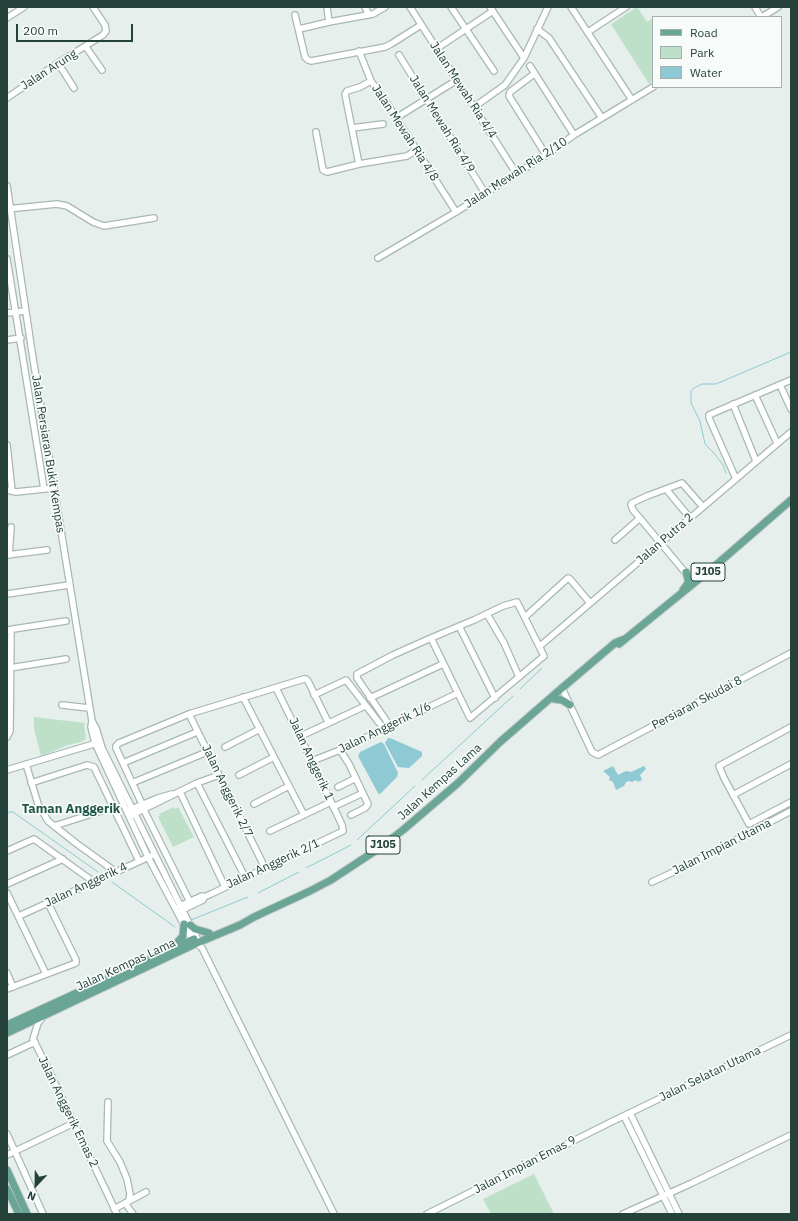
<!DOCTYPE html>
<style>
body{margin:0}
#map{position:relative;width:798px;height:1221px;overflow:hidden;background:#e6efeb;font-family:"IBM Plex Sans",sans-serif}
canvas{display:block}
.frame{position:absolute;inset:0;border:8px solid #24423a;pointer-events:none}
.legend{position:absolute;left:652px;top:16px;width:130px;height:72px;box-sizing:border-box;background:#f7fbf9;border:1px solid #a3b1ad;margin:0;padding:5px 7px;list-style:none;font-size:12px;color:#24423a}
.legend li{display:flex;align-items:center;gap:8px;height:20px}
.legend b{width:20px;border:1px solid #a3b1ad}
.north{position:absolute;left:16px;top:1165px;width:40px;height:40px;-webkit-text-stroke:3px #f7fbf9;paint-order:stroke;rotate:202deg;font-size:11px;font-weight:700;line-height:16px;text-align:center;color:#24423a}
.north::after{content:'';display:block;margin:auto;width:14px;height:18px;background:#24423a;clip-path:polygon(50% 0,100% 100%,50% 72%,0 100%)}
.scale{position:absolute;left:16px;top:24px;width:117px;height:18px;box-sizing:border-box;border:2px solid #24423a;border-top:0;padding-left:5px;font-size:12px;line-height:14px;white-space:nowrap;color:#24423a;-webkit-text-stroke:3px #f7fbf9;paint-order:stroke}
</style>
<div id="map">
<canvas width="798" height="1221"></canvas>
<div class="frame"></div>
<ul class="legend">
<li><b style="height:5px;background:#6aa596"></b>Road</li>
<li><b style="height:11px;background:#bfe0c8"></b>Park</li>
<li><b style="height:11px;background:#8ec9d4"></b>Water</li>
</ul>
<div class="north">N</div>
<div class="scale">200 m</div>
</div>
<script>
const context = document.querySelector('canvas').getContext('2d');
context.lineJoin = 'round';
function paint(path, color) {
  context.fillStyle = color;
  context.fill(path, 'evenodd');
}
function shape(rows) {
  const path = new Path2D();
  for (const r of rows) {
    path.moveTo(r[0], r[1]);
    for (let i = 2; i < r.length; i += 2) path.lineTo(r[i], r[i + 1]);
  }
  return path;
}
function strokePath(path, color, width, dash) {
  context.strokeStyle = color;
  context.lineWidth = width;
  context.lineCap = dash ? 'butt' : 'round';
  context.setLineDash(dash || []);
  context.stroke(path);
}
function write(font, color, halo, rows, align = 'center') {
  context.font = font + ' "IBM Plex Sans",sans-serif';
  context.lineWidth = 3.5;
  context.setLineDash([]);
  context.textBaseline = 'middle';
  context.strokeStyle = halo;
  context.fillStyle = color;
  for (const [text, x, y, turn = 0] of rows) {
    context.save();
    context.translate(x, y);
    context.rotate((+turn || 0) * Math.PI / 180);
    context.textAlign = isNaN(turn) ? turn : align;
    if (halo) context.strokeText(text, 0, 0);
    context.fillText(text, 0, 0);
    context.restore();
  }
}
const green = shape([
 [637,7,647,22,653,18,653,81,649,84,611,24],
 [34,717,85,723,84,725,86,739,81,742,68,745,41,756,34,729],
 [174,807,175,809,178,807,194,837,173,847,158,817,160,816,159,814],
 [534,1174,554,1214,491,1214,483,1199]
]);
const water = shape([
 [388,738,390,738,422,752,422,756,409,768,398,767,385,743],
 [381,742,384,744,398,773,397,777,380,794,378,793,358,756,360,752],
 [613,766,618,775,626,771,631,772,644,766,646,769,640,775,642,780,638,782,636,780,632,782,629,781,626,782,624,786,616,790,613,782,609,780,610,777,603,771]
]);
const stream = shape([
 [726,473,723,465,714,453,705,444,700,421,691,403,691,391,694,388,702,384,716,384,791,352],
 [520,689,542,668],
 [422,780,513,696],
 [7,812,13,812,98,872],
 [357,840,415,786],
 [306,868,351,845],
 [112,882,175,927],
 [258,893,299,872],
 [191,920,248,897]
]);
const minor = shape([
 [327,7,329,22],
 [365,7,369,15],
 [410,7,516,173],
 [451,7,494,71],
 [490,7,524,58],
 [571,7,632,100],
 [755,7,761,17],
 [295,15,305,57,308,60,311,61,385,47,391,44,421,25],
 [762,17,778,7],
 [7,18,24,7],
 [299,29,329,22,373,14,385,7],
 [537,29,549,38,602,118],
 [588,32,626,7],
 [86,47,102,70],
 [436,49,493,11],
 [359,51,371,81,386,102,456,212],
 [399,55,485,193],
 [58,63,74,88],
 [530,66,574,135],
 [534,74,510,92,509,96,546,155],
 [7,98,58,63,103,35,106,31,105,25,93,7],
 [474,107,505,85,524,58,548,7],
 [396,118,457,80],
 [352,128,383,124],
 [316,132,323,170,327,172,359,164,407,156,416,150],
 [359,164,345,94,347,91,360,87,371,81],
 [7,186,32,352,92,721,91,727,95,743,148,857,192,940,202,948,334,1214],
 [7,209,57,204,67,206,93,222,104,226,154,218],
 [378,258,456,212,546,155,574,135,653,87],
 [7,259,44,489],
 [7,313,25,311],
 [7,340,21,338],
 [780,385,791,409],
 [755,395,777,443],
 [733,404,756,461],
 [7,445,12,491],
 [736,479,709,418,709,415,718,411,791,380],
 [666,489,690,518],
 [7,490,16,492,54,488],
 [615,540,640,518],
 [7,555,47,550],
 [9,555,11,527],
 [694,583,633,510,631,505,632,503,647,496,682,483,703,507],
 [7,594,69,585],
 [487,614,504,643,519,677],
 [525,617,568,578,570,579,590,603],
 [459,626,495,698],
 [7,630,66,621],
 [540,646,791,432],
 [10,668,66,659],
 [562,688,592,752,598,755,791,653],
 [314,695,346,680,384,729],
 [243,697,304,815],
 [370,698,443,664],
 [62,705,89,708],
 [189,714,265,868],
 [92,721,96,728,102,748,190,925,197,938,197,942],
 [390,726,357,678,357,674,393,655,431,638,474,620,503,606,517,602,544,656,470,718,431,638],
 [791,727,719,766,724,778,749,824,791,802],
 [301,736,365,706],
 [7,737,10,731,11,630],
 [225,747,260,729],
 [340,750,349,764,368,804,365,808,351,815],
 [312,761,340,750,458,693],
 [123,763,197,732],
 [26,764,38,804,48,821,77,844,116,872],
 [7,770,97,743],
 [239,775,274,757],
 [31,783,87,765,94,767,139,861],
 [132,783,207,752],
 [197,783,245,877],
 [338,787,356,778],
 [180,792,225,887],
 [733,795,791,764],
 [142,804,116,748,116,746,119,743,189,714,304,679,306,679,308,681,328,722],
 [254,804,289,786],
 [333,807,363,793],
 [129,810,158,798,172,794],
 [144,810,190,902],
 [132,815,197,783,219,775],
 [54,826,114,807],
 [270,831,331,802],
 [7,851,34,839,94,882],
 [652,882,682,868,791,811],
 [7,884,63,859],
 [7,893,46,974],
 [180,906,202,896,204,897,211,894,343,831,342,825,312,761,276,688],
 [182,910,203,900,204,897],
 [19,916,151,856],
 [7,973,13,987],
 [7,989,76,963,76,960,48,903],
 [43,1017,38,1023,33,1039,51,1075,117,1214],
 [7,1055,35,1042],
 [108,1102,107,1141,120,1162,127,1179,130,1194,129,1201],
 [630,1113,679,1214],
 [624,1116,672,1214],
 [7,1134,43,1214],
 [7,1155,74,1123],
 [125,1203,133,1214],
 [114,1209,146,1192],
 [427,1214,609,1123,791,1035],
 [623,1214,692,1183,791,1135]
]);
const major = shape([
 [683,590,688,583,688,579,686,572],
 [619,644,715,566,791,500],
 [554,699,562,700,570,705],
 [190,925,195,929,209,933],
 [174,946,183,936,184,924],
 [7,1025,194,939],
 [7,1033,197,943,240,925,254,917,310,891,331,880,378,849,403,830,458,783,500,742,562,688,615,643,622,640],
 [7,1170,27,1214],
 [7,1189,19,1214]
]);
const shields = [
 [708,572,34],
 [383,845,34]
];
const shieldNames = [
 ["J105",708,572],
 ["J105",383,845]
];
const streetNames = [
 ["Jalan Arung",49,70,-33],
 ["Jalan Mewah Ria 4/4",463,90,57],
 ["Jalan Mewah Ria 4/9",442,124,58],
 ["Jalan Mewah Ria 4/8",405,133,57],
 ["Jalan Mewah Ria 2/10",516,173,-33],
 ["Jalan Persiaran Bukit Kempas",48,454,81],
 ["Jalan Putra 2",665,539,-41],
 ["Persiaran Skudai 8",697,703,-28],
 ["Jalan Anggerik 1/6",385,728,-26],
 ["Jalan Anggerik 1",311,759,65],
 ["Jalan Kempas Lama",440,782,-42],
 ["Jalan Anggerik 2/7",227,791,64],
 ["Jalan Impian Utama",722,847,-27],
 ["Jalan Anggerik 2/1",273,864,-25],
 ["Jalan Anggerik 4",86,885,-25],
 ["Jalan Kempas Lama",126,965,-25],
 ["Jalan Selatan Utama",710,1074,-26],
 ["Jalan Anggerik Emas 2",68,1112,64],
 ["Jalan Impian Emas 9",525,1165,-27]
];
const neighbourhoodNames = [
 ["Taman Anggerik",71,809]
];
paint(green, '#bfe0c8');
paint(water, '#8ec9d4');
strokePath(stream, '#8ec9d4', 1);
strokePath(minor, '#a8b8b2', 8);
strokePath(major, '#c2cac8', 9);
strokePath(minor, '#fff', 5.5);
strokePath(major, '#6aa596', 7);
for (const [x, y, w] of shields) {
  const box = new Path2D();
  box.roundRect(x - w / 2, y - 9, w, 18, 3);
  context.fillStyle = '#f7fbf9';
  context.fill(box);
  strokePath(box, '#24423a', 1);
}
write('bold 11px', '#24423a', null, shieldNames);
write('12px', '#24423a', '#f7fbf9', streetNames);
write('bold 13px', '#1f5548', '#f7fbf9', neighbourhoodNames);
</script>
